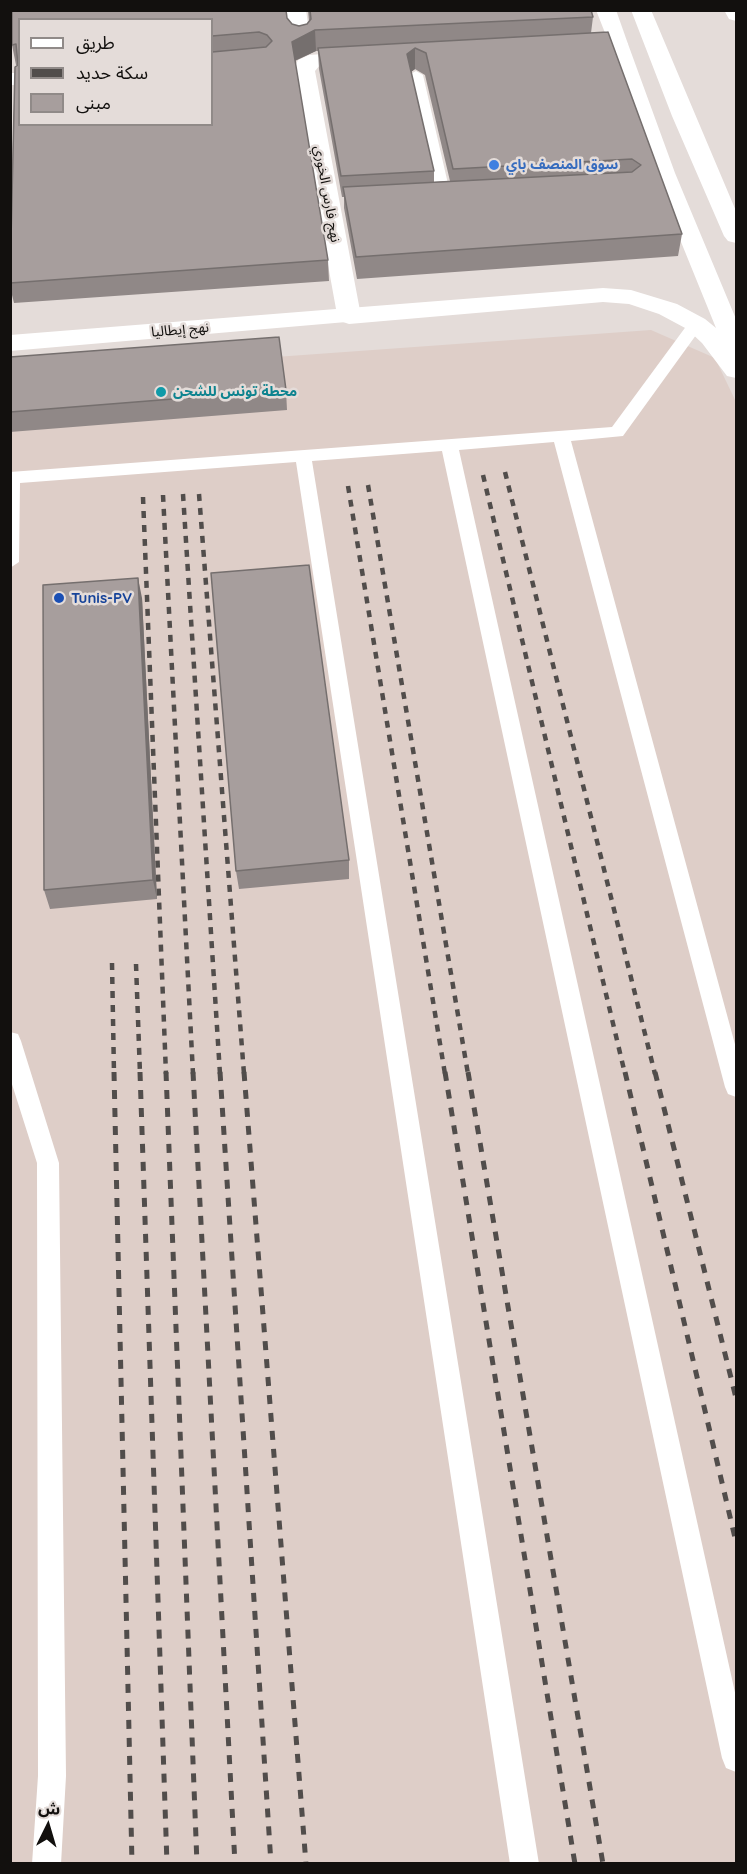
<!DOCTYPE html>
<meta charset="utf-8">
<style>
body{margin:0}
#map{position:relative;width:747px;height:1874px;overflow:hidden;background:#e4dcd9;font-family:Quicksand,"Noto Sans Arabic",sans-serif}
canvas{display:block}
.frame{position:absolute;inset:0;border:12px solid #12100e;pointer-events:none}
.legend{position:absolute;left:18px;top:18px;width:195px;height:108px;box-sizing:border-box;background:#e4dcd9;border:2px solid #908a88;margin:0;padding:8px 10px;list-style:none;font-size:18px;color:#12100e}
.legend li{display:flex;align-items:center;gap:12px;height:30px}
.legend b{width:30px;border:2px solid #908a88}
.north{position:absolute;left:18px;top:1796px;width:60px;height:60px;-webkit-text-stroke:4px #e4dcd9;paint-order:stroke;rotate:5deg;font-size:16px;font-weight:700;line-height:24px;text-align:center;color:#12100e}
.north::after{content:'';display:block;margin:auto;width:21px;height:27px;background:#12100e;clip-path:polygon(50% 0,100% 100%,50% 72%,0 100%)}
</style>
<div id="map">
<canvas width="747" height="1874"></canvas>
<div class="frame"></div>
<ul class="legend">
<li><b style="height:8px;background:#fff"></b>طريق</li>
<li><b style="height:8px;background:#514d4b"></b>سكة حديد</li>
<li><b style="height:16px;background:#a79e9d"></b>مبنى</li>
</ul>
<div class="north">ش</div>
</div>
<script>
const context = document.querySelector('canvas').getContext('2d');
context.lineJoin = 'round';
function paint(path, color) {
  context.fillStyle = color;
  context.fill(path, 'evenodd');
}
function shape(rows) {
  const path = new Path2D();
  for (const r of rows) {
    path.moveTo(r[0], r[1]);
    for (let i = 2; i < r.length; i += 2) path.lineTo(r[i], r[i + 1]);
  }
  return path;
}
function strokePath(path, color, width, dash) {
  context.strokeStyle = color;
  context.lineWidth = width;
  context.lineCap = dash ? 'butt' : 'round';
  context.setLineDash(dash || []);
  context.stroke(path);
}
function write(font, color, halo, rows, align = 'center') {
  context.font = font + ' Quicksand,"Noto Sans Arabic",sans-serif';
  context.lineWidth = 5;
  context.setLineDash([]);
  context.textBaseline = 'middle';
  context.strokeStyle = halo;
  context.fillStyle = color;
  for (const [text, x, y, turn = 0] of rows) {
    context.save();
    context.translate(x, y);
    context.rotate((+turn || 0) * Math.PI / 180);
    context.textAlign = isNaN(turn) ? turn : align;
    if (halo) context.strokeText(text, 0, 0);
    context.fillText(text, 0, 0);
    context.restore();
  }
}
const built = shape([
 [651,330,715,358,736,402,736,1863,11,1864,11,376]
]);
const service = shape([
 [416,71,423,75,451,197,444,201,437,197,409,75,416,71],
 [696,319,704,324,623,436,571,441,736,1048,736,1097,728,1094,725,1087,554,442,459,450,736,1697,736,1772,726,1768,722,1758,442,451,312,461,539,1864,510,1864,296,462,20,483,19,562,10,568,10,472,612,427,690,321,696,319],
 [10,1032,18,1034,21,1041,59,1163,66,1776,61,1864,32,1864,38,1776,37,1163,10,1078,10,1032]
]);
const minor = shape([
 [286,10,306,10,310,38,307,42,300,44,293,42,290,38,286,10],
 [364,51,371,53,374,57,371,61,320,65,315,71,361,316,358,321,10,351,10,335,336,309,293,71,298,60,309,55,364,51],
 [10,73,20,73,20,85,10,85,10,73]
]);
const tertiary = shape([
 [596,10,616,10,628,44,625,48,611,48,596,10]
]);
const motorway = shape([
 [631,10,651,10,736,211,736,243,728,241,724,236,672,116,631,10],
 [724,10,736,10,736,21,729,19,724,10],
 [618,38,625,40,628,44,675,173,736,319,736,378,727,376,702,343,687,329,659,314,629,304,603,302,349,324,340,321,337,316,340,311,349,308,603,288,631,290,677,304,705,319,716,328,653,173,608,44,611,40,618,38]
]);
const railFar1 = shape([
 [505,472,655,1074],
 [483,475,625,1074],
 [368,485,468,1074],
 [348,486,445,1074],
 [183,494,220,1074],
 [199,494,244,1074],
 [163,495,193,1074],
 [143,497,166,1074],
 [112,963,114,1074],
 [136,964,140,1074]
]);
const rail = shape([
 [114,1072,132,1864],
 [140,1072,167,1864],
 [166,1072,197,1864],
 [193,1072,235,1864],
 [220,1072,271,1864],
 [244,1072,306,1864],
 [445,1072,575,1864],
 [468,1072,603,1864],
 [625,1072,736,1542],
 [655,1072,736,1398]
]);
const wall = shape([
 [12,10,286,10,287,18,292,24,299,26,307,24,309,21,308,10,591,10,593,17,591,33,608,32,682,234,678,256,357,279,344,208,344,197,342,197,319,69,318,51,316,51,295,61,328,260,329,281,14,303,10,287,10,249,15,67,18,65,16,65,12,45],
 [20,20,212,20,212,124,20,124],
 [415,69,425,75,450,181,434,182,434,171,411,72],
 [10,357,286,390,287,410,10,432],
 [142,598,157,899,50,909,44,890],
 [349,860,349,879,239,889,236,871]
]);
const shadedWall = shape([
 [315,30,316,51,292,62,292,42],
 [415,48,415,69,407,75,407,54],
 [138,578,142,598,157,899,153,880]
]);
const building = shape([
 [12,10,286,10,287,18,292,24,299,26,307,24,311,19,310,10,591,10,593,17,315,30,292,42,328,260,10,283,15,67,18,65,16,44,12,45,12,10],
 [20,20,212,20,212,36,259,32,267,35,272,41,266,47,212,52,212,124,20,124,20,20],
 [608,32,682,234,356,257,343,187,632,172,641,165,632,159,453,169,426,53,415,48,407,54,434,171,341,176,318,48,608,32],
 [279,337,286,390,10,412,10,357,279,337],
 [309,565,349,860,236,871,211,573,309,565],
 [138,578,153,880,44,890,43,585,138,578]
]);
const markers = [
 [494,165,6,"#3f7fe0"],
 [161,392,6,"#0f9aa8"],
 [59,598,6,"#1a4fb4"]
];
const farShopnames = [
 ["سوق المنصف باي",506,165]
];
const farStreetnames = [
 ["نهج فارس الخوري",327,194,80],
 ["نهج إيطاليا",180,330,-5]
];
const farCulturenames = [
 ["محطة تونس للشحن",173,392]
];
const transitNames = [
 ["Tunis-PV",71,598]
];
paint(built, '#decec8');
paint(service, '#fff');
paint(minor, '#fff');
paint(tertiary, '#fff');
paint(motorway, '#fff');
strokePath(railFar1, '#514d4b', 4.5, [7, 7]);
strokePath(rail, '#514d4b', 5, [9, 9]);
paint(wall, '#908887');
paint(shadedWall, '#756f6e');
paint(building, '#a79e9d');
strokePath(building, '#756f6e', 1.5);
for (const [x, y, r, color] of markers) {
  const dot = new Path2D();
  dot.arc(x, y, r, 0, 2 * Math.PI);
  context.fillStyle = color;
  context.fill(dot);
  strokePath(dot, '#e4dcd9', 2);
}
write('bold 14px', '#366cbe', '#e4dcd9', farShopnames, 'left');
write('14px', '#12100e', '#e4dcd9', farStreetnames);
write('bold 14px', '#0d838f', '#e4dcd9', farCulturenames, 'left');
write('bold 15px', '#164399', '#e4dcd9', transitNames, 'left');
</script>
